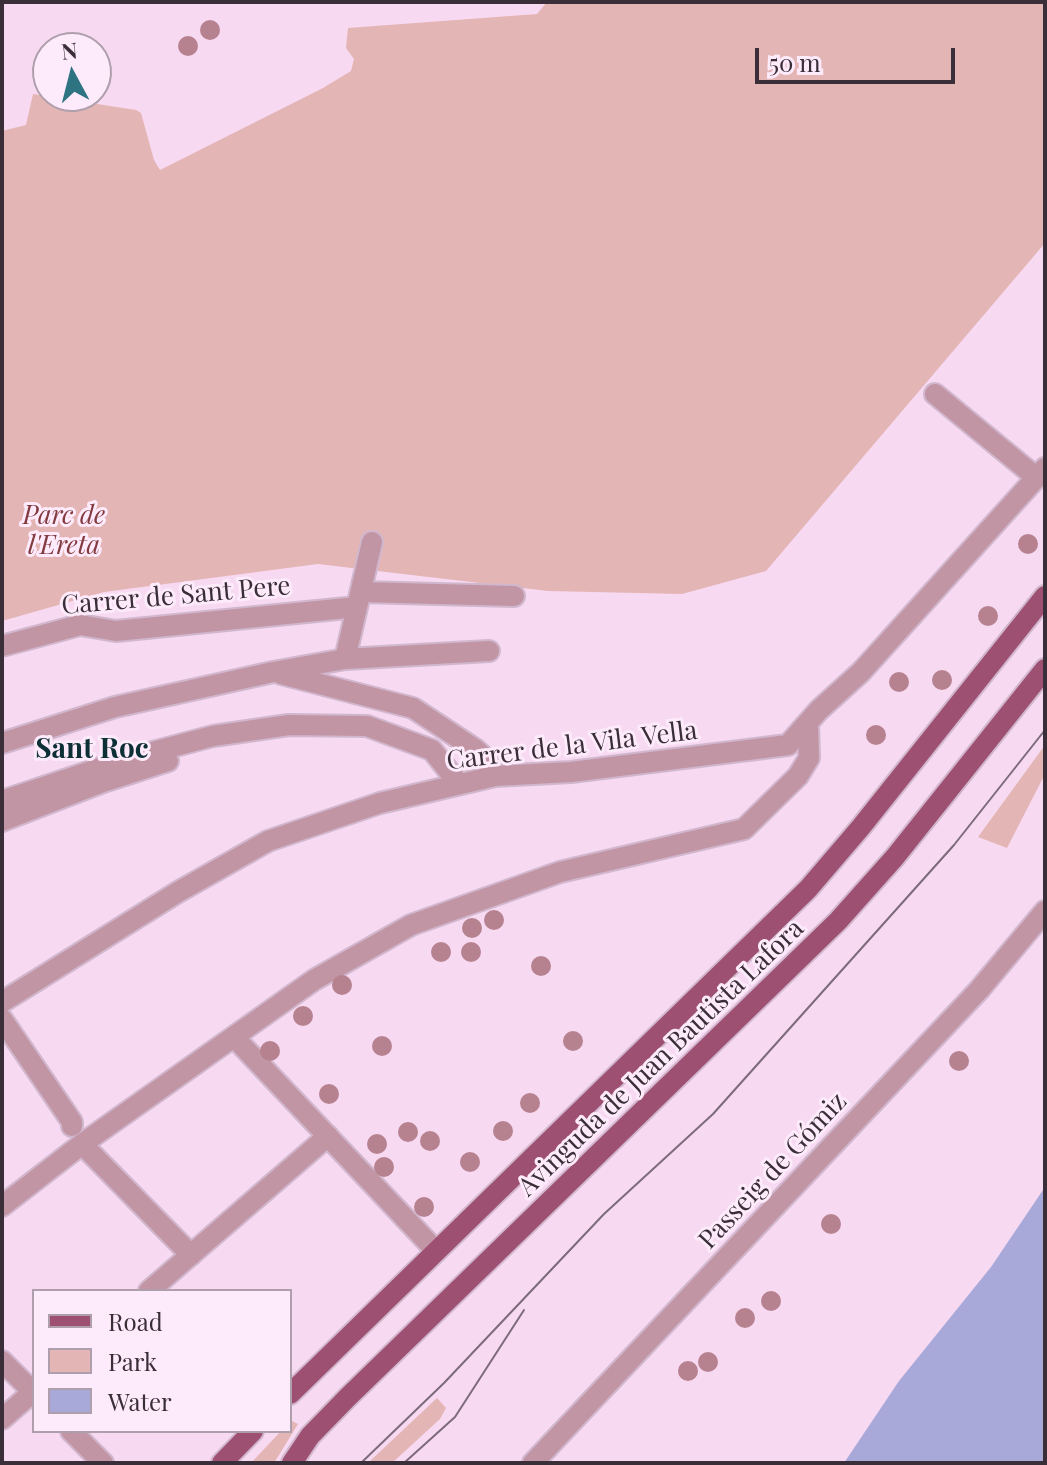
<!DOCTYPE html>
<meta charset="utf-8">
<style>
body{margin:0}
#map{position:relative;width:1047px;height:1465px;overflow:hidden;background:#f7d9f2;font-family:"Playfair Display",serif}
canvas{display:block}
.frame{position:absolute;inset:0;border:4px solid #3a2e38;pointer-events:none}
.legend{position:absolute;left:32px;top:1289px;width:260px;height:144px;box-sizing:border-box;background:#fdeafa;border:2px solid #af9fac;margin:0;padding:10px 14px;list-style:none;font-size:24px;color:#3a2e38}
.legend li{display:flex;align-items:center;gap:16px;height:40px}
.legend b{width:40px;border:2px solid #af9fac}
.north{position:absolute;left:32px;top:32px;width:80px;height:80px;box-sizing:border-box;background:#fdeafa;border:2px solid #af9fac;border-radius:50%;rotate:353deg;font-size:22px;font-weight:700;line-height:32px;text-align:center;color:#3a2e38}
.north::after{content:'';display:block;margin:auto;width:28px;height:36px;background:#2d7381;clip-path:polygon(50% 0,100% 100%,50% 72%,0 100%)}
.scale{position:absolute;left:755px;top:48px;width:200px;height:36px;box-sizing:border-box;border:4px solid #3a2e38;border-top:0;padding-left:10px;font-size:24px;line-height:28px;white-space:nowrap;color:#3a2e38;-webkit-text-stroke:6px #fdeafa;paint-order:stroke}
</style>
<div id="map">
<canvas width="1047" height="1465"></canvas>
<div class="frame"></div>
<ul class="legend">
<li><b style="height:10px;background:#9e5072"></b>Road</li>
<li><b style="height:22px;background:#e4b5b5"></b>Park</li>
<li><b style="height:22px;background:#a8a9d9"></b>Water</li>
</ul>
<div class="north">N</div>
<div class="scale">50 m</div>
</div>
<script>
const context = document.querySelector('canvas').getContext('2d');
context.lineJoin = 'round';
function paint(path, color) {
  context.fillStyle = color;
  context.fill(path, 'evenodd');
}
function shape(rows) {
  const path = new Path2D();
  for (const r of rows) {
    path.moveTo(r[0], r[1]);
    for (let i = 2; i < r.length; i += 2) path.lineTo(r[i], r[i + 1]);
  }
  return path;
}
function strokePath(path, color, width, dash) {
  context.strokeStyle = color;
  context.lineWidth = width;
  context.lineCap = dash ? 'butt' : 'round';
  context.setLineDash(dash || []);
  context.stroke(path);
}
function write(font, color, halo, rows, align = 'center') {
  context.font = font + ' "Playfair Display",serif';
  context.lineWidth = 6;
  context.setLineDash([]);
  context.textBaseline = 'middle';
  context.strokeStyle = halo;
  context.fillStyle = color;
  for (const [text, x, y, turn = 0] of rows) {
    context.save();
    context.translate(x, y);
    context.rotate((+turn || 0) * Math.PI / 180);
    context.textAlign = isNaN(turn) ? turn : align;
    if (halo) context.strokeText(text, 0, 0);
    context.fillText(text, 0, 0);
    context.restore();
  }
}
const green = shape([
 [547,2,1045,2,1045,243,766,571,682,594,548,591,318,564,104,592,2,621,2,131,26,125,33,94,136,110,141,113,154,160,160,170,323,88,351,71,354,59,346,48,348,28,537,14],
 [1045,745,1045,774,1007,848,978,837],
 [437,1398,446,1408,440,1419,392,1463,368,1463],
 [290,1420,298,1424,274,1463,251,1463,281,1431,290,1431]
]);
const water = shape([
 [1045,1187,1045,1463,844,1463,899,1381,991,1267]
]);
const minor = shape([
 [935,394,1037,478],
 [361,592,514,596],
 [2,646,80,625,116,631,357,607],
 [345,659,372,542],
 [281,674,413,708,475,749,485,758,495,776],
 [2,743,115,707,273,672,345,659,489,651],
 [2,801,130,758,213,736,289,725,367,726,432,750,459,784],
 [2,821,103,782,168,761],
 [2,1002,178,892,268,841,380,803,495,776,571,772,788,745,819,710,861,672,1045,468],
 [2,1019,72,1122,72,1126],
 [234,1037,436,1251],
 [82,1144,191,1255],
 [2,1206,82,1144,314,980,411,925,560,872,744,829,798,776,809,758,808,724],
 [149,1291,328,1136],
 [2,1361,34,1393],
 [2,1419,34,1391],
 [71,1431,103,1463],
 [533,1463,979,990,1045,911]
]);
const major = shape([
 [290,1394,808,889,861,827,1045,596],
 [222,1463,253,1431],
 [292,1463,310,1436,348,1397,838,921,895,857,1045,669]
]);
const tram = shape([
 [361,1463,444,1383,604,1214,713,1114,954,845,1045,730],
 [404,1463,455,1417,524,1310]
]);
const trees = [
 [210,30],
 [188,46],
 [1028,544],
 [988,616],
 [942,680],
 [899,682],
 [876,735],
 [494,920],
 [472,928],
 [441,952],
 [471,952],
 [541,966],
 [342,985],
 [303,1016],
 [573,1041],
 [382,1046],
 [270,1051],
 [959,1061],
 [329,1094],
 [530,1103],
 [503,1131],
 [408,1132],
 [430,1141],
 [377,1144],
 [470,1162],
 [384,1167],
 [424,1207],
 [831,1224],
 [771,1301],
 [745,1318],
 [708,1362],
 [688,1371]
];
const parkNames = [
 ["Parc de",64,516],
 ["l'Ereta",64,546]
];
const streetNames = [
 ["Carrer de Sant Pere",176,596,-5],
 ["Carrer de la Vila Vella",572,746,-7],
 ["Avinguda de Juan Bautista Lafora",661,1058,-44],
 ["Passeig de Gómiz",773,1171,-47]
];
const neighbourhoodNames = [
 ["Sant Roc",92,749]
];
paint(green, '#e4b5b5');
paint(water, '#a8a9d9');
strokePath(minor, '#d1b7cd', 24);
strokePath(major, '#d1b7cd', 24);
strokePath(minor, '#c295a5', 20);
strokePath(major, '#9e5072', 20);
strokePath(tram, '#7d6a7a', 2);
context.fillStyle = '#b78290';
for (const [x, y] of trees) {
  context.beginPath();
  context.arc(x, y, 10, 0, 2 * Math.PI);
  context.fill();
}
write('italic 26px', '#823a3f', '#fdeafa', parkNames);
write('26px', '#3a2e38', '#fdeafa', streetNames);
write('bold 28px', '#0d2f36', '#fdeafa', neighbourhoodNames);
</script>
